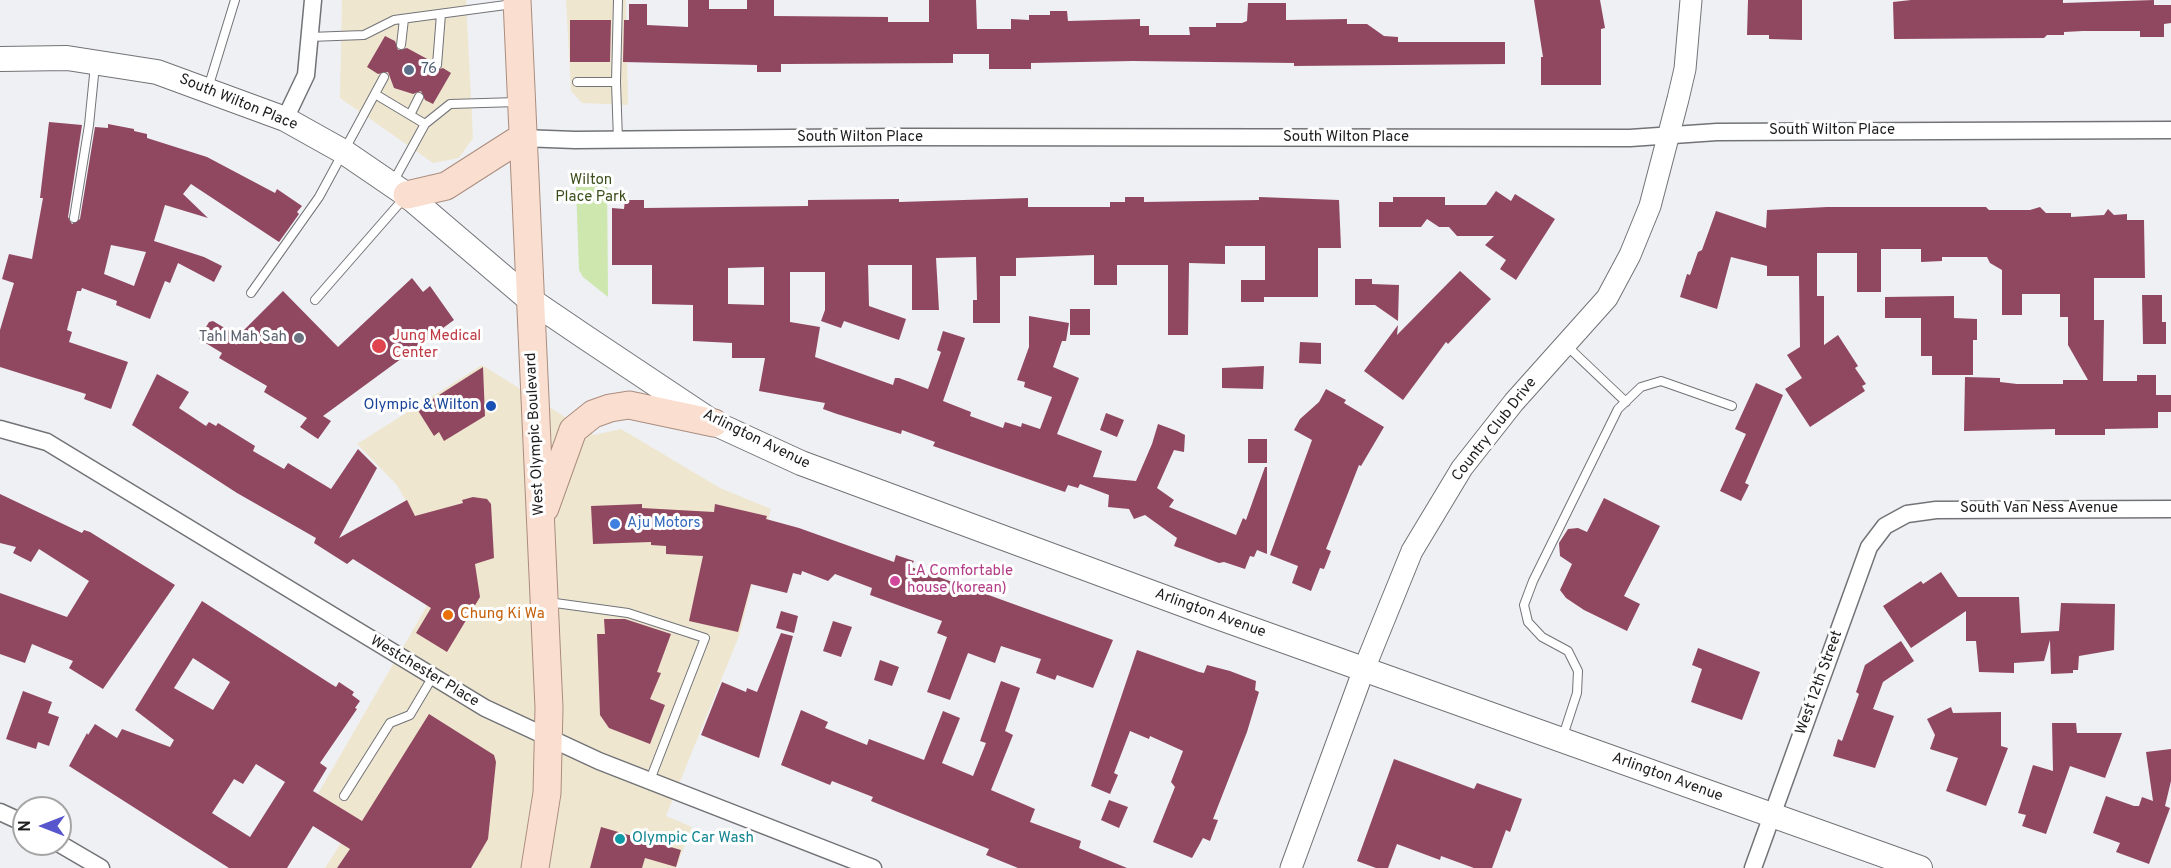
<!DOCTYPE html>
<style>
body{margin:0}
#map{position:relative;width:2171px;height:868px;overflow:hidden;background:#eff0f4;font-family:Overpass,sans-serif}
canvas{display:block}
.north{position:absolute;left:12px;top:796px;width:60px;height:60px;box-sizing:border-box;background:#fff;border:2px solid #a5a5a5;border-radius:50%;rotate:270deg;font-size:16px;font-weight:700;line-height:24px;text-align:center;color:#1d1d1f}
.north::after{content:'';display:block;margin:auto;width:21px;height:27px;background:#5856cd;clip-path:polygon(50% 0,100% 100%,50% 72%,0 100%)}
</style>
<div id="map">
<canvas width="2171" height="868"></canvas>
<div class="north">N</div>
</div>
<script>
const context = document.querySelector('canvas').getContext('2d');
context.lineJoin = 'round';
function paint(path, color) {
  context.fillStyle = color;
  context.fill(path, 'evenodd');
}
function shape(rows) {
  const path = new Path2D();
  for (const r of rows) {
    path.moveTo(r[0], r[1]);
    for (let i = 2; i < r.length; i += 2) path.lineTo(r[i], r[i + 1]);
  }
  return path;
}
function strokePath(path, color, width, dash) {
  context.strokeStyle = color;
  context.lineWidth = width;
  context.lineCap = dash ? 'butt' : 'round';
  context.setLineDash(dash || []);
  context.stroke(path);
}
function write(font, color, halo, rows, align = 'center') {
  context.font = font + ' Overpass,sans-serif';
  context.lineWidth = 6;
  context.setLineDash([]);
  context.textBaseline = 'middle';
  context.strokeStyle = halo;
  context.fillStyle = color;
  for (const [text, x, y, turn = 0] of rows) {
    context.save();
    context.translate(x, y);
    context.rotate((+turn || 0) * Math.PI / 180);
    context.textAlign = isNaN(turn) ? turn : align;
    if (halo) context.strokeText(text, 0, 0);
    context.fillText(text, 0, 0);
    context.restore();
  }
}
const commercial = shape([
 [342,0,466,0,473,138,459,158,433,163,340,98],
 [566,0,626,0,628,105,582,103,571,91],
 [482,365,594,435,621,429,720,488,771,509,739,636,666,816,692,827,676,868,325,868,351,827,312,804,446,573,397,485,357,444]
]);
const green = shape([
 [607,173,608,297,583,277,579,270,576,187,579,178]
]);
const building = shape([
 [688,0,709,0,709,9,747,9,747,0,774,0,774,16,888,17,888,22,929,22,929,0,976,0,977,29,1011,29,1011,19,1029,20,1029,15,1050,15,1050,11,1067,11,1068,21,1140,19,1140,26,1149,26,1149,35,1190,35,1189,27,1216,27,1216,23,1242,23,1247,21,1248,3,1286,3,1286,20,1347,19,1347,24,1367,24,1384,36,1398,37,1398,42,1505,42,1505,64,1294,66,1294,63,1133,61,1031,63,1031,69,989,69,989,54,953,54,953,63,788,64,781,64,781,72,757,72,757,65,623,62,624,20,629,20,629,4,647,4,647,25,688,27],
 [1534,0,1600,0,1605,28,1601,29,1601,85,1541,85,1541,57,1543,57],
 [1748,0,1802,0,1802,40,1769,39,1769,35,1747,35],
 [1911,0,2063,0,2063,3,2154,0,2154,5,2171,5,2171,23,2164,24,2164,37,2140,37,2140,31,2083,31,2064,32,2064,35,2047,35,2044,38,1894,39,1893,2],
 [570,20,611,20,610,62,570,62],
 [385,36,395,41,398,50,407,48,431,61,434,71,443,68,451,73,433,104,425,100,421,91,413,94,394,88,388,72,378,74,367,67],
 [49,122,82,125,68,217,72,224,80,219,95,127,108,128,108,124,134,129,134,131,147,134,147,138,207,157,275,193,277,189,302,206,297,212,299,214,279,242,191,184,183,194,208,218,165,205,154,241,204,257,222,266,214,282,178,263,170,283,165,281,150,319,116,305,117,301,82,288,81,291,77,291,67,330,72,332,69,342,128,362,111,409,84,399,86,394,0,367,0,330,14,283,2,279,9,254,32,259,43,198,40,198],
 [111,245,146,252,134,286,104,274],
 [1496,191,1511,201,1515,194,1555,219,1516,280,1500,269,1506,260,1485,245,1494,236,1457,236,1449,227,1439,227,1427,219,1421,227,1379,227,1379,202,1393,202,1393,197,1445,197,1445,205,1486,205],
 [1125,197,1144,197,1144,202,1259,200,1259,197,1339,200,1341,248,1318,248,1318,297,1264,297,1264,302,1241,302,1241,280,1265,280,1265,246,1225,246,1225,264,1189,263,1188,335,1168,335,1168,265,1117,265,1117,285,1094,285,1094,255,1016,258,1016,276,1000,276,1000,323,973,323,973,300,977,300,976,257,936,258,939,310,912,310,912,265,868,265,869,306,906,319,899,340,844,321,841,328,821,321,825,310,825,272,790,272,790,322,820,327,815,357,893,385,895,378,899,378,928,389,941,352,937,350,943,331,965,338,943,401,971,412,970,416,1003,428,1005,422,1021,427,1022,423,1040,429,1052,397,1024,387,1025,382,1017,380,1029,347,1029,316,1069,323,1066,341,1062,341,1053,367,1079,378,1057,434,1102,451,1093,477,1136,481,1152,444,1158,424,1177,431,1185,435,1184,452,1174,450,1157,488,1174,500,1169,507,1236,535,1243,518,1246,520,1265,467,1267,467,1267,554,1257,550,1254,557,1250,556,1245,569,1224,562,1219,563,1174,546,1177,538,1145,515,1134,519,1129,509,1108,507,1109,495,1080,484,1078,488,1068,485,1065,492,933,446,935,442,902,430,901,434,837,414,823,409,825,403,759,391,765,358,732,358,732,343,693,341,693,305,652,304,652,265,612,265,612,208,624,209,625,200,644,200,644,208,808,206,808,200,899,199,899,202,1028,198,1028,207,1110,207,1110,202,1125,202],
 [764,267,764,305,728,304,728,268],
 [1827,207,1986,207,1989,210,2030,210,2040,207,2046,213,2071,213,2071,217,2104,215,2108,209,2114,215,2127,214,2127,220,2144,220,2145,278,2094,278,2094,320,2104,320,2103,381,2137,381,2137,375,2156,375,2156,395,2171,395,2171,412,2158,412,2158,428,2105,429,2105,435,2055,435,2055,429,1964,431,1965,377,2000,378,2000,382,2017,384,2063,384,2063,380,2088,380,2068,345,2068,317,2060,317,2060,294,2022,294,2022,315,2002,315,2002,270,1990,263,1987,257,1942,257,1942,261,1921,262,1921,249,1881,249,1881,292,1857,292,1857,253,1817,253,1817,296,1824,296,1824,345,1838,335,1858,366,1855,368,1866,384,1862,386,1865,391,1810,427,1785,389,1802,378,1787,355,1800,347,1799,276,1767,276,1767,266,1731,257,1717,309,1680,297,1687,274,1690,275,1698,252,1702,250,1716,211,1766,228,1767,210],
 [1460,271,1491,299,1448,344,1446,342,1403,400,1364,371,1398,325,1397,335],
 [412,278,423,292,430,286,454,320,323,416,331,421,318,439,300,427,307,418,264,392,267,386,219,358,222,353,199,339,209,322,213,321,238,336,283,291,338,347],
 [1355,279,1372,279,1372,284,1399,285,1398,321,1375,305,1355,305],
 [2142,295,2162,295,2162,322,2166,322,2166,344,2143,344],
 [1954,296,1954,318,1977,319,1977,340,1973,340,1973,375,1932,375,1932,356,1921,356,1921,318,1885,318,1885,297],
 [1070,309,1090,309,1090,335,1070,335],
 [1300,342,1321,343,1321,364,1299,363],
 [1264,366,1263,389,1222,388,1222,368],
 [483,367,485,416,444,441,439,432,434,436,417,409],
 [157,374,189,392,179,408,206,426,209,422,216,426,218,423,255,446,253,451,284,469,288,463,331,489,358,449,377,468,339,538,407,500,415,516,463,503,462,500,473,497,487,499,491,504,494,558,475,564,480,597,447,652,416,633,431,608,353,559,347,564,314,543,316,538,237,493,132,425],
 [1756,383,1783,395,1745,483,1749,485,1741,501,1720,491,1746,434,1735,429],
 [1326,389,1346,400,1344,403,1384,427,1361,466,1359,465,1326,549,1331,551,1324,569,1320,568,1311,591,1292,583,1298,566,1270,555,1312,440,1294,430,1300,419,1319,402],
 [1106,413,1124,420,1117,437,1100,430],
 [1248,439,1267,439,1267,463,1248,463],
 [0,494,82,533,84,530,90,532,175,585,103,689,69,668,73,661,32,644,25,663,0,654,0,593,67,617,89,581,39,549,31,562,13,553,16,547,0,543],
 [1604,498,1660,526,1624,596,1640,604,1627,631,1584,610,1566,598,1560,590,1572,564,1560,556,1559,543,1568,529,1578,528,1587,532],
 [642,504,642,508,714,512,715,504,767,516,766,519,799,528,894,562,896,555,914,561,911,567,1113,640,1093,688,1057,675,1055,680,1036,673,1041,659,1001,646,995,663,968,653,950,700,927,692,947,637,937,633,942,621,870,595,872,588,835,574,828,581,802,571,801,575,793,573,787,593,751,584,738,632,689,621,703,556,666,554,666,546,651,545,651,542,593,544,591,506],
 [1941,572,1958,597,2019,597,2021,633,2059,631,2061,603,2115,604,2114,650,2079,656,2078,670,2073,670,2073,673,2051,674,2050,640,2044,661,2014,663,2014,673,1979,672,1976,641,1966,641,1966,611,1911,648,1883,606,1921,581,1923,584],
 [202,601,331,684,336,687,339,682,354,692,352,695,360,701,355,708,357,709,320,763,327,768,313,791,362,821,429,714,494,755,496,762,488,839,471,868,337,868,350,849,313,826,287,868,229,868,69,766,87,733,88,735,95,724,117,738,122,729,170,747,174,740,135,710],
 [193,658,230,682,213,710,174,688],
 [256,764,285,782,250,837,212,813,234,779,243,784],
 [781,611,798,616,794,633,776,628],
 [604,619,625,619,671,634,657,672,661,673,650,699,665,705,650,744,609,728,600,715,597,634,605,634],
 [833,621,852,627,841,657,823,651],
 [781,633,793,636,759,758,701,735,722,682,746,692,747,688,757,692],
 [1901,641,1914,661,1883,682,1873,709,1894,716,1875,768,1833,756,1838,739,1842,741,1859,694,1856,692,1865,665],
 [1698,648,1760,672,1742,720,1691,702,1702,669,1692,665],
 [1137,650,1199,672,1204,673,1207,665,1230,671,1256,681,1255,690,1259,692,1247,732,1213,819,1218,820,1210,841,1203,838,1192,858,1153,842,1175,787,1171,782,1183,751,1150,736,1149,739,1130,731,1114,773,1118,775,1110,794,1091,786],
 [880,660,899,667,892,686,874,680],
 [1001,681,1020,688,1005,731,1013,735,991,790,1035,809,1030,822,1081,841,1079,848,1127,868,1018,868,986,855,989,849,871,801,873,797,832,781,830,785,781,765,801,710,828,722,825,728,867,745,869,739,924,760,943,711,960,718,942,763,973,776,986,743,980,741],
 [23,691,52,702,48,713,59,717,49,746,38,742,36,749,6,739],
 [1951,707,1953,713,2001,712,2001,746,2008,748,1986,806,1946,791,1958,758,1930,749,1935,735,1927,719],
 [2052,723,2076,723,2077,733,2122,733,2105,778,2070,766,2046,834,2022,826,2026,815,2018,813,2033,765,2053,771],
 [2171,749,2171,781,2165,806,2170,808,2149,864,2116,852,2120,843,2093,833,2106,796,2134,806,2139,806,2142,797,2153,801,2146,752],
 [1394,759,1474,789,1477,783,1522,799,1510,832,1506,830,1492,868,1474,868,1441,856,1440,860,1397,844,1388,868,1376,868,1357,861],
 [1109,800,1128,807,1119,828,1101,820],
 [601,827,681,850,676,867,645,858,642,868,590,868]
]);
const service = shape([
 [618,0,616,82,618,140],
 [309,37,364,35,394,20,513,4],
 [401,45,404,19],
 [437,65,441,14],
 [577,82,616,82],
 [208,88,235,0],
 [375,94,425,124],
 [410,115,419,97],
 [392,184,425,124,450,104,517,102],
 [74,218,89,125,95,65],
 [251,293,319,197,384,77],
 [315,300,405,197],
 [1566,345,1626,402],
 [548,602,628,613,705,638,650,780],
 [1562,739,1577,693,1578,671,1568,651,1542,637,1528,622,1524,605,1533,581,1618,409,1641,387,1661,381,1732,406],
 [344,796,390,723,410,715,432,678]
]);
const minor = shape([
 [285,119,306,75,313,0],
 [521,138,575,140,898,137,1630,138,1717,132,2171,130],
 [0,429,47,442,485,708,599,761,873,868],
 [0,812,24,823],
 [60,844,101,868],
 [1753,868,1869,547,1885,526,1907,514,1936,510,2171,509]
]);
const tertiary = shape([
 [1291,868,1364,669,1412,551,1462,468,1514,402,1607,298,1630,255,1650,206,1678,99,1685,69,1691,0]
]);
const secondary = shape([
 [0,59,67,58,157,72,285,119,344,152,407,195,529,299,585,337,714,423,801,463,1212,615,1920,868]
]);
const primary = shape([
 [517,0,549,708,547,793,535,868],
 [407,195,446,186,521,138],
 [545,508,573,430,593,414,610,408,629,405,714,423]
]);
const markers = [
 [409,70,6,"#5c6f8a"],
 [299,338,6,"#6b7280"],
 [379,346,8,"#e0444e"],
 [491,406,6,"#1a4fb4"],
 [615,524,6,"#3f7fe0"],
 [895,581,6,"#d1479c"],
 [448,615,6,"#e8710a"],
 [620,839,6,"#0f9aa8"]
];
const serviceNames = [
 ["76",421,70]
];
const streetNames = [
 ["South Wilton Place",238,103,22],
 ["South Wilton Place",1832,131],
 ["South Wilton Place",860,138],
 ["South Wilton Place",1346,138],
 ["Country Club Drive",1495,430,-52],
 ["West Olympic Boulevard",536,434,-93],
 ["Arlington Avenue",756,440,26],
 ["South Van Ness Avenue",2039,509],
 ["Arlington Avenue",1210,614,20],
 ["Westchester Place",424,672,31],
 ["West 12th Street",1820,683,-70],
 ["Arlington Avenue",1667,778,20]
];
const parkNames = [
 ["Wilton",591,181],
 ["Place Park",591,198]
];
const healthNames = [
 ["Jung Medical",392,337],
 ["Center",392,354]
];
const worshipNames = [
 ["Tahl Mah Sah",287,338]
];
const transitNames = [
 ["Olympic & Wilton",479,406]
];
const shopNames = [
 ["Aju Motors",627,524]
];
const hotelNames = [
 ["LA Comfortable",907,572],
 ["house (korean)",907,589]
];
const foodNames = [
 ["Chung Ki Wa",460,615]
];
const cultureNames = [
 ["Olympic Car Wash",632,839]
];
paint(commercial, '#efe6d0');
paint(green, '#cee7af');
paint(building, '#904861');
strokePath(service, '#727377', 10);
strokePath(minor, '#727377', 19);
strokePath(tertiary, '#727377', 23);
strokePath(secondary, '#727377', 26);
strokePath(primary, '#aa8d7f', 29);
strokePath(service, '#fff', 8);
strokePath(minor, '#fff', 16);
strokePath(tertiary, '#fff', 21);
strokePath(secondary, '#fff', 24);
strokePath(primary, '#fadfd1', 27);
for (const [x, y, r, color] of markers) {
  const dot = new Path2D();
  dot.arc(x, y, r, 0, 2 * Math.PI);
  context.fillStyle = color;
  context.fill(dot);
  strokePath(dot, '#fff', 2);
}
write('15px', '#4e5e75', '#fff', serviceNames, 'left');
write('15px', '#1d1d1f', '#fff', streetNames);
write('15px', '#3b4e1b', '#fff', parkNames);
write('15px', '#be3a42', '#fff', healthNames, 'left');
write('15px', '#5b616d', '#fff', worshipNames, 'right');
write('15px', '#164399', '#fff', transitNames, 'right');
write('15px', '#366cbe', '#fff', shopNames, 'left');
write('15px', '#b23c85', '#fff', hotelNames, 'left');
write('15px', '#c56008', '#fff', foodNames, 'left');
write('15px', '#0d838f', '#fff', cultureNames, 'left');
</script>
